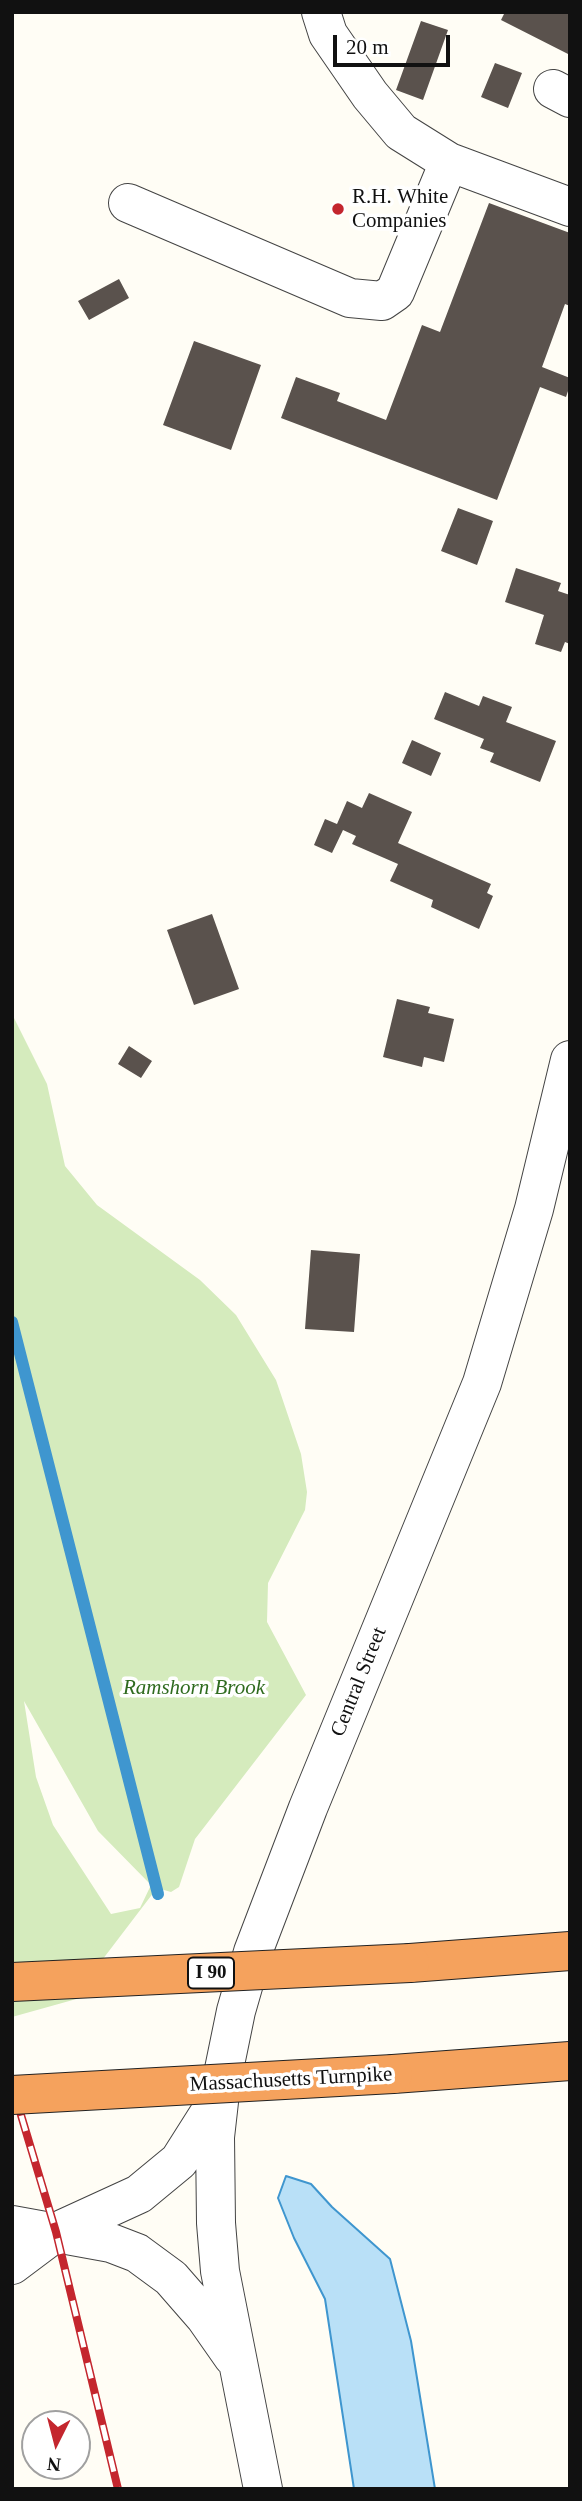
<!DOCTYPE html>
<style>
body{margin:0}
#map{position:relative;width:582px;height:2501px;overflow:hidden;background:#fffdf5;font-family:"Times New Roman",serif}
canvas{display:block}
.frame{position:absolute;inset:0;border:14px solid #111;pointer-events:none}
.north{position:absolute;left:21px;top:2410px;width:70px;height:70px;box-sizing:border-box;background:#fff;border:2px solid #a0a0a0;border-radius:50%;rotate:186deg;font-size:19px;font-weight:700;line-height:28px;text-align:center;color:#111}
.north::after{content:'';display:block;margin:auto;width:24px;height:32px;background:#c4262e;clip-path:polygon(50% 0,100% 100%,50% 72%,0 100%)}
.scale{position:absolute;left:333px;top:35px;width:117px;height:32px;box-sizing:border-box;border:4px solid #111;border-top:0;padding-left:9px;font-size:21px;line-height:24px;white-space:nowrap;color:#111;-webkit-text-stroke:5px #fff;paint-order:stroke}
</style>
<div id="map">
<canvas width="582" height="2501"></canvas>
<div class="frame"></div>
<div class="north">N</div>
<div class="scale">20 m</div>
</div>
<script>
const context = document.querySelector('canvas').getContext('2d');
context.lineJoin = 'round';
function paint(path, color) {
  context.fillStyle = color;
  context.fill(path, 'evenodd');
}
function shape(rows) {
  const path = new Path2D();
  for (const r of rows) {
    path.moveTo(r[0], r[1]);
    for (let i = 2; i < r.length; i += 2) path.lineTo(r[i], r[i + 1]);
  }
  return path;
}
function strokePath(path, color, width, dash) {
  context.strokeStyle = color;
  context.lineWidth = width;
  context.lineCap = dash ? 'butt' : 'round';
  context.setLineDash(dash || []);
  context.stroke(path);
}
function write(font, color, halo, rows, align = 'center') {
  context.font = font + ' "Times New Roman",serif';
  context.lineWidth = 7;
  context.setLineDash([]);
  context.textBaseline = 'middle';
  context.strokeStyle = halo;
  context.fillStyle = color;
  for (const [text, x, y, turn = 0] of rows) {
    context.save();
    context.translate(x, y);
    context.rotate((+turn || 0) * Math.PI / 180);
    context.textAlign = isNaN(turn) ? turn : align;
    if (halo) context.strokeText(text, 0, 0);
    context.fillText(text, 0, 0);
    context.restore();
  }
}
const green = shape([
 [12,1014,47,1084,65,1166,97,1205,200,1280,236,1315,276,1380,301,1454,307,1492,305,1510,268,1583,267,1622,306,1695,195,1839,179,1887,171,1892,157,1888,93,1972,80,1998,12,2017],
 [24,1701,98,1831,151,1885,140,1908,111,1914,53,1825,36,1777]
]);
const water = shape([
 [286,2176,311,2184,332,2207,390,2259,411,2341,435,2489,354,2489,325,2299,294,2238,278,2198,286,2176]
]);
const stream = shape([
 [12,1322,158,1894]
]);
const building = shape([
 [505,12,570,12,570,55,501,20],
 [421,21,448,30,423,100,396,90],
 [495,63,522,73,508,108,481,97],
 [489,203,570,233,570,306,565,304,542,367,570,378,570,385,566,397,540,387,497,500,281,418,296,377,340,393,337,401,386,420,422,325,440,332],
 [119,279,129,298,89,320,78,301],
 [194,341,261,365,231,450,163,425],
 [458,508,493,521,477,565,441,551],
 [516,568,561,583,558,591,570,595,570,644,565,642,561,652,535,644,544,615,505,602],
 [445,692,479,706,483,696,512,707,506,722,556,741,540,782,490,762,494,753,480,748,484,739,434,719],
 [412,740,441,753,431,776,402,763],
 [369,793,412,812,398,843,491,884,487,893,493,896,479,929,431,907,433,900,390,881,398,864,352,844,356,836,343,830,332,853,314,845,325,819,337,824,347,801,362,808],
 [212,914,239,989,194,1005,167,930],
 [397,999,430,1007,428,1013,454,1019,444,1062,424,1057,422,1067,383,1057],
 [129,1046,152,1061,141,1078,118,1064],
 [311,1250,360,1254,354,1332,305,1329]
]);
const minor = shape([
 [321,12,328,34,370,95,401,132,449,162,570,207],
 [553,89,570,98],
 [128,203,350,298,382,301,395,292,449,162],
 [12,2225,111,2243,137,2253,171,2278,205,2317,233,2357],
 [12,2265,56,2232,139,2194,179,2161,217,2101],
 [263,2489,220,2271,216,2223,215,2137,221,2084,236,2011,253,1952,308,1808,482,1383,534,1209,570,1060]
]);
const highway = shape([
 [410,1963,570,1951],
 [393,2074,570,2061]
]);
const rail = shape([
 [12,2085,56,2232,118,2489]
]);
const highwayBridge = shape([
 [12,1982,410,1963],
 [12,2095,393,2074]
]);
const markers = [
 [338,209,7,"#c4262e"]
];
const shields = [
 [211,1973,46]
];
const shieldNames = [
 ["I 90",211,1973]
];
const poiNames = [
 ["R.H. White",352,197],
 ["Companies",352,221]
];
const streetNames = [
 ["Central Street",359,1682,-68],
 ["Massachusetts Turnpike",291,2080,-3]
];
const parkNames = [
 ["Ramshorn Brook",194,1688]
];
paint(green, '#d5ebbd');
paint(water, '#b9e0f7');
strokePath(water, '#3f96cf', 2);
strokePath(stream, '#3f96cf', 12);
paint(building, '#5a524d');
strokePath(minor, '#444', 40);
strokePath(highway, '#222', 40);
strokePath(minor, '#fff', 38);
strokePath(highway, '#f5a25d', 38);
strokePath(rail, '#c4262e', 8);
strokePath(rail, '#fff', 5, [16]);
strokePath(highwayBridge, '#222', 40, []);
strokePath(highwayBridge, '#f5a25d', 38);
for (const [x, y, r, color] of markers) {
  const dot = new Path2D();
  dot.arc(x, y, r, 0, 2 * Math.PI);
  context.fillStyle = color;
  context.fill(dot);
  strokePath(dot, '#fff', 2.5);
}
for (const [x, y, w] of shields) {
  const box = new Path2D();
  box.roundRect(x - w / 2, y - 15.5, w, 31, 5);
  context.fillStyle = '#fff';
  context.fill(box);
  strokePath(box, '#111', 2);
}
write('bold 19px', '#111', null, shieldNames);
write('21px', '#111', '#fff', poiNames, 'left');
write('21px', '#111', '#fff', streetNames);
write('italic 21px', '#2f6b1f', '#fff', parkNames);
</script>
